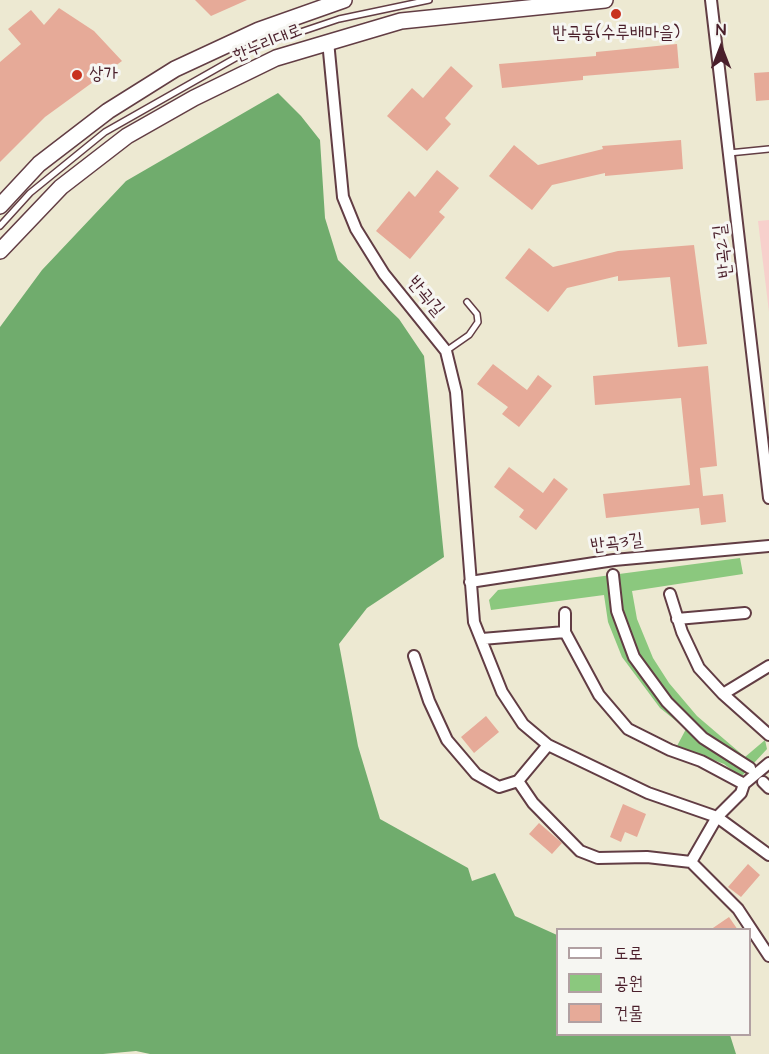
<!DOCTYPE html>
<meta charset="utf-8">
<style>
body{margin:0}
#map{position:relative;width:769px;height:1054px;overflow:hidden;background:#ede9d2;font-family:"Architects Daughter","Poor Story",sans-serif}
canvas{display:block}
.legend{position:absolute;left:556px;top:928px;width:195px;height:108px;box-sizing:border-box;background:#f6f6f2;border:2px solid #b1a0a2;margin:0;padding:8px 10px;list-style:none;font-size:18px;color:#4a1f2b}
.legend li{display:flex;align-items:center;gap:12px;height:30px}
.legend b{width:30px;border:2px solid #b1a0a2}
.north{position:absolute;left:691px;top:18px;width:60px;height:60px;-webkit-text-stroke:4px #f6f6f2;paint-order:stroke;rotate:0deg;font-size:16px;font-weight:700;line-height:24px;text-align:center;color:#4a1f2b}
.north::after{content:'';display:block;margin:auto;width:21px;height:27px;background:#4a1f2b;clip-path:polygon(50% 0,100% 100%,50% 72%,0 100%)}
</style>
<div id="map">
<canvas width="769" height="1054"></canvas>
<ul class="legend">
<li><b style="height:8px;background:#fff"></b>도로</li>
<li><b style="height:16px;background:#8bc87e"></b>공원</li>
<li><b style="height:16px;background:#e6aa98"></b>건물</li>
</ul>
<div class="north">N</div>
</div>
<script>
const context = document.querySelector('canvas').getContext('2d');
context.lineJoin = 'round';
function paint(path, color) {
  context.fillStyle = color;
  context.fill(path, 'evenodd');
}
function shape(rows) {
  const path = new Path2D();
  for (const r of rows) {
    path.moveTo(r[0], r[1]);
    for (let i = 2; i < r.length; i += 2) path.lineTo(r[i], r[i + 1]);
  }
  return path;
}
function strokePath(path, color, width, dash) {
  context.strokeStyle = color;
  context.lineWidth = width;
  context.lineCap = dash ? 'butt' : 'round';
  context.setLineDash(dash || []);
  context.stroke(path);
}
function write(font, color, halo, rows, align = 'center') {
  context.font = font + ' "Architects Daughter","Poor Story",sans-serif';
  context.lineWidth = 6;
  context.setLineDash([]);
  context.textBaseline = 'middle';
  context.strokeStyle = halo;
  context.fillStyle = color;
  for (const [text, x, y, turn = 0] of rows) {
    context.save();
    context.translate(x, y);
    context.rotate((+turn || 0) * Math.PI / 180);
    context.textAlign = isNaN(turn) ? turn : align;
    if (halo) context.strokeText(text, 0, 0);
    context.fillText(text, 0, 0);
    context.restore();
  }
}
const built = shape([
 [769,220,769,312,758,221]
]);
const green = shape([
 [740,558,743,574,632,591,637,619,653,658,669,683,697,716,745,757,765,740,767,749,741,777,724,764,677,746,686,729,660,708,622,657,608,622,604,595,491,610,489,600,498,590]
]);
const forest = shape([
 [278,93,301,116,320,140,325,218,338,260,399,319,424,356,444,557,367,608,339,644,358,746,380,819,468,868,472,881,495,873,515,916,557,935,558,1034,730,1035,736,1054,150,1054,136,1051,103,1054,0,1054,0,327,42,270,126,181]
]);
const building = shape([
 [195,0,247,0,211,16],
 [59,8,94,31,122,61,45,117,0,162,0,62,21,44,8,29,31,10,44,25],
 [677,44,679,68,583,76,583,80,502,88,499,64,596,56,596,52],
 [451,66,473,86,445,118,451,124,427,151,387,116,412,88,423,98],
 [769,72,769,100,756,101,754,73],
 [681,140,683,169,605,176,605,173,552,185,532,210,489,176,514,145,538,165,603,149,602,146],
 [437,170,459,188,439,212,445,217,410,259,376,231,409,191,415,197],
 [694,245,707,344,678,347,670,277,618,281,618,276,567,288,548,312,505,278,529,248,553,267,618,251],
 [493,364,527,390,538,375,552,386,519,427,502,414,508,407,477,384],
 [708,366,717,466,700,468,703,496,723,494,726,522,701,525,699,508,606,518,603,494,690,485,681,398,595,405,593,376],
 [509,467,543,493,554,478,568,489,536,530,519,517,524,510,494,487],
 [486,716,499,732,474,753,461,737],
 [623,804,646,814,637,837,625,832,621,842,610,837],
 [539,823,562,843,552,854,529,834],
 [748,864,760,875,741,897,728,887],
 [729,917,738,930,710,930]
]);
const lane = shape([
 [729,153,769,149],
 [0,226,30,193,105,132,253,48,339,19,429,0],
 [446,351,469,335,478,322,477,314,467,302]
]);
const street = shape([
 [711,0,769,498],
 [328,41,343,197,356,229,384,274,446,351,456,392,474,622,502,692,523,724,548,745,648,793,717,817,769,855],
 [613,575,617,611,634,657,667,702,703,738,750,768],
 [470,582,614,560,769,546],
 [670,594,682,632,699,668,723,694,769,735],
 [565,613,565,632,599,695,628,729,670,750,701,761,744,784],
 [677,619,745,613],
 [482,639,565,632],
 [414,656,429,701,447,740,476,774,499,787,518,781,548,745],
 [723,694,769,666],
 [518,781,533,803,580,851,598,858,647,857,691,862,717,817,741,793,744,784,769,763],
 [763,782,769,788],
 [691,862,738,909,769,956]
]);
const secondary = shape([
 [0,206,39,164,108,111,175,69,259,30,344,0],
 [0,251,61,187,127,136,194,98,276,58,401,21,605,0]
]);
const markers = [
 [616,14,6,"#c8321e"],
 [77,75,6,"#c8321e"]
];
const poiNames = [
 ["반곡동(수루배마을)",616,34],
 ["상가",89,75,"left"]
];
const streetNames = [
 ["한누리대로",268,44,-22],
 ["반곡2길",724,251,-97],
 ["반곡1길",425,297,50],
 ["반곡3길",617,544,-7]
];
paint(built, '#f7d0cc');
paint(green, '#8bc87e');
paint(forest, '#70ac6d');
paint(building, '#e6aa98');
strokePath(lane, '#623d44', 8);
strokePath(street, '#623d44', 14);
strokePath(secondary, '#623d44', 18);
strokePath(lane, '#fff', 5);
strokePath(street, '#fff', 10);
strokePath(secondary, '#fff', 15);
for (const [x, y, r, color] of markers) {
  const dot = new Path2D();
  dot.arc(x, y, r, 0, 2 * Math.PI);
  context.fillStyle = color;
  context.fill(dot);
  strokePath(dot, '#f6f6f2', 2);
}
write('18px', '#4a1f2b', '#f6f6f2', poiNames);
write('18px', '#4a1f2b', '#f6f6f2', streetNames);
</script>
